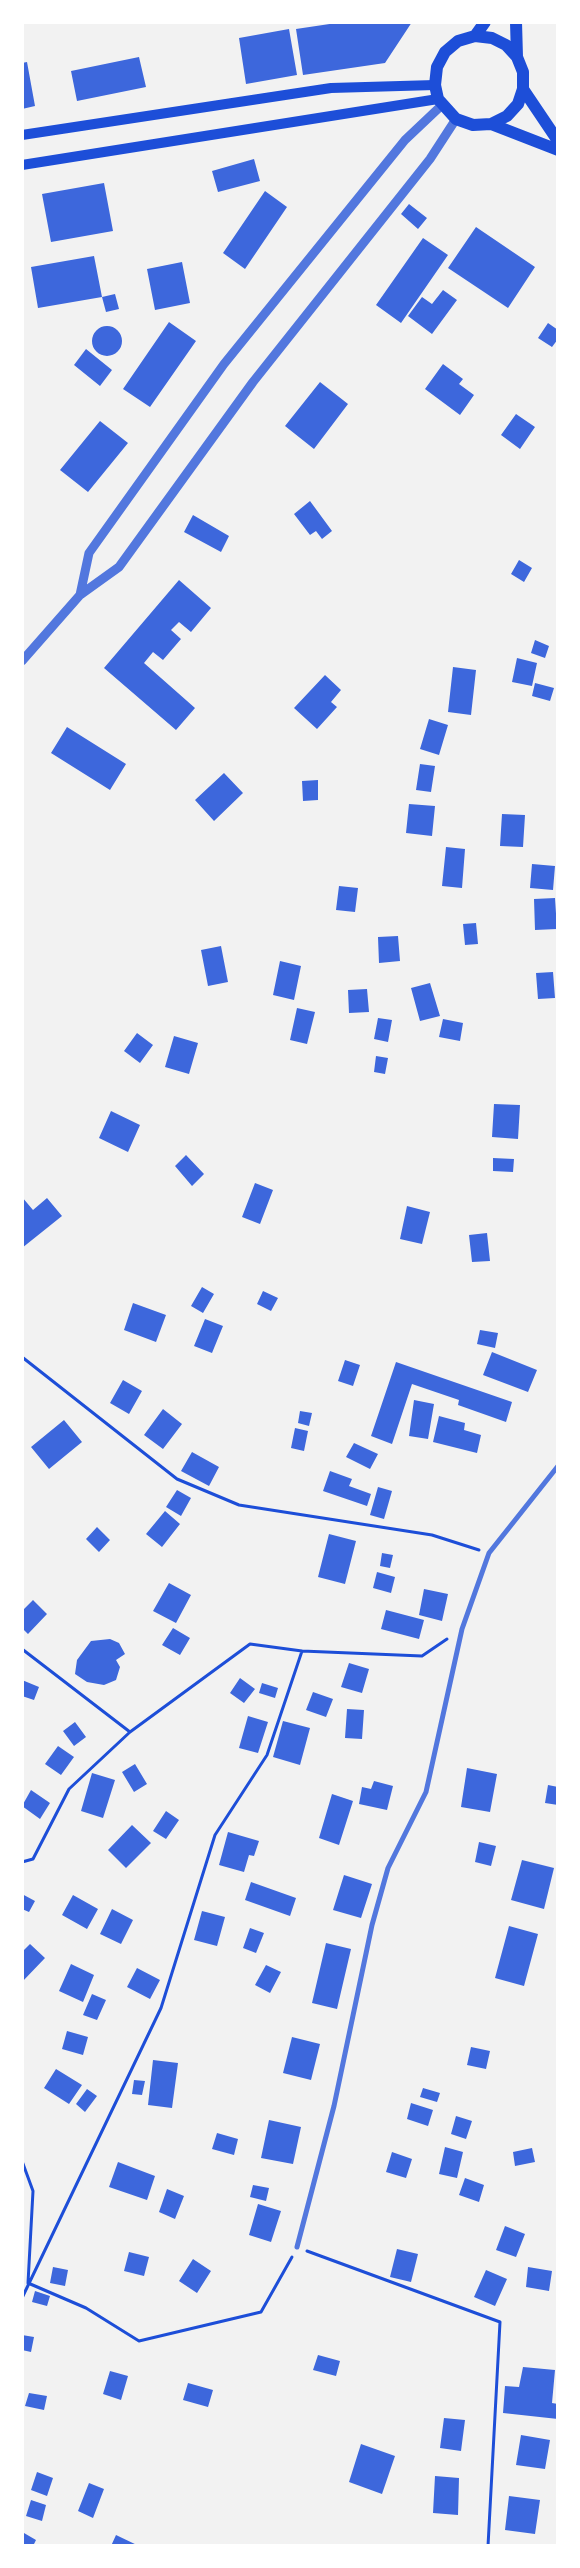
<!DOCTYPE html>
<style>
body{margin:0}
#map{position:relative;width:580px;height:2568px;overflow:hidden;background:#f2f2f2;font-family:Poppins,sans-serif}
canvas{display:block}
.frame{position:absolute;inset:0;border:24px solid #fff;pointer-events:none}
</style>
<div id="map">
<canvas width="580" height="2568"></canvas>
<div class="frame"></div>
</div>
<script>
const context = document.querySelector('canvas').getContext('2d');
context.lineJoin = 'round';
function paint(path, color) {
  context.fillStyle = color;
  context.fill(path, 'evenodd');
}
function shape(rows) {
  const path = new Path2D();
  for (const r of rows) {
    if (r.length === 3) {
      path.moveTo(r[0] + r[2], r[1]);
      path.arc(r[0], r[1], r[2], 0, 2 * Math.PI);
      continue;
    }
    path.moveTo(r[0], r[1]);
    for (let i = 2; i < r.length; i += 2) path.lineTo(r[i], r[i + 1]);
  }
  return path;
}
function strokePath(path, color, width, dash) {
  context.strokeStyle = color;
  context.lineWidth = width;
  context.lineCap = dash ? 'butt' : 'round';
  context.setLineDash(dash || []);
  context.stroke(path);
}
const building = shape([
 [343,22,412,22,385,63,303,75,296,29],
 [289,29,297,75,246,84,239,38],
 [139,57,146,87,77,101,71,71],
 [27,62,35,106,22,109,22,63],
 [254,159,260,181,218,192,212,171],
 [104,183,113,231,51,242,42,194],
 [265,191,287,207,245,269,223,253],
 [409,204,427,218,418,229,401,214],
 [476,227,535,267,508,308,448,268],
 [423,238,448,255,401,323,376,305],
 [94,256,102,297,115,294,119,309,106,312,102,297,38,308,31,267],
 [182,262,190,303,155,310,147,269],
 [443,290,457,300,432,334,408,316,422,297,432,304],
 [169,322,196,341,150,407,123,389],
 [548,323,558,330,558,339,552,347,538,338],
 [107,341,15],
 [86,349,112,370,100,386,74,365],
 [443,364,463,379,459,384,474,395,460,415,425,389],
 [320,382,348,404,314,449,285,426],
 [516,414,535,427,520,449,501,435],
 [100,421,128,443,88,492,60,470],
 [310,501,332,531,322,539,316,531,310,535,294,514],
 [193,515,229,536,221,552,184,532],
 [519,560,532,568,524,582,511,574],
 [179,580,211,608,191,632,179,622,171,630,181,639,163,660,153,652,144,663,195,708,176,730,104,668],
 [535,640,549,646,545,658,531,653],
 [517,658,537,663,532,686,512,682],
 [453,667,476,670,471,715,448,712],
 [325,675,341,690,331,702,337,707,317,729,294,708],
 [535,683,554,688,550,701,532,696],
 [429,719,448,725,439,755,420,749],
 [67,727,126,764,110,790,51,753],
 [420,764,435,766,431,792,416,790],
 [224,773,243,793,214,821,195,800],
 [318,780,318,800,303,801,302,781],
 [409,804,435,806,432,836,406,833],
 [502,814,525,815,523,847,500,846],
 [446,847,465,849,462,888,442,886],
 [532,864,555,866,553,890,530,888],
 [339,886,358,888,355,912,336,910],
 [555,898,557,929,535,930,534,899],
 [476,923,478,944,465,945,463,924],
 [398,936,400,961,379,963,378,937],
 [221,946,228,982,208,986,201,950],
 [280,961,301,966,294,1000,273,995],
 [553,972,555,998,538,999,536,973],
 [430,983,440,1016,420,1021,411,988],
 [367,989,369,1012,349,1013,348,990],
 [297,1008,315,1012,307,1044,290,1040],
 [378,1018,392,1020,388,1042,374,1039],
 [443,1019,463,1023,460,1041,439,1037],
 [137,1033,153,1045,140,1063,124,1051],
 [174,1036,198,1043,189,1074,165,1067],
 [376,1056,388,1058,385,1074,374,1072],
 [494,1104,520,1105,518,1139,492,1137],
 [111,1111,140,1125,128,1152,99,1138],
 [186,1155,204,1174,192,1186,175,1166],
 [493,1158,514,1159,513,1172,493,1171],
 [255,1183,273,1190,260,1224,242,1217],
 [22,1197,33,1210,47,1198,62,1216,22,1248],
 [407,1206,430,1212,422,1244,400,1239],
 [487,1233,490,1261,472,1262,469,1235],
 [202,1287,214,1294,203,1313,191,1306],
 [263,1291,278,1298,271,1311,257,1304],
 [133,1303,166,1315,156,1342,124,1330],
 [205,1319,223,1326,212,1353,194,1346],
 [480,1330,498,1333,495,1348,477,1344],
 [492,1352,537,1370,528,1392,483,1375],
 [345,1360,360,1365,353,1386,338,1381],
 [396,1362,512,1402,506,1422,458,1405,459,1400,412,1384,392,1444,371,1436],
 [123,1380,142,1391,129,1414,110,1403],
 [414,1400,434,1404,428,1439,409,1436],
 [163,1409,182,1424,163,1449,144,1435],
 [300,1411,312,1413,309,1426,298,1423],
 [439,1416,465,1423,464,1430,481,1435,477,1453,433,1442],
 [64,1420,82,1442,49,1469,31,1447],
 [295,1428,308,1431,304,1451,291,1448],
 [354,1443,378,1454,370,1469,346,1457],
 [192,1452,219,1467,209,1486,181,1471],
 [330,1471,352,1479,349,1486,371,1494,367,1506,323,1491],
 [378,1487,392,1491,384,1519,370,1515],
 [177,1490,191,1498,181,1516,166,1507],
 [165,1511,180,1524,162,1547,146,1534],
 [97,1527,110,1540,99,1552,86,1539],
 [329,1534,356,1541,345,1584,318,1577],
 [382,1553,393,1555,390,1568,380,1566],
 [377,1572,395,1577,391,1593,373,1588],
 [169,1583,191,1595,176,1623,153,1611],
 [424,1589,448,1594,442,1621,419,1615],
 [33,1600,47,1614,28,1634,22,1628,22,1611],
 [386,1610,424,1620,419,1639,381,1629],
 [173,1628,190,1638,180,1655,162,1645],
 [110,1639,119,1643,125,1654,116,1660,120,1667,116,1680,104,1685,87,1682,75,1674,77,1660,91,1641],
 [349,1663,369,1669,362,1693,341,1687],
 [240,1678,255,1689,244,1703,230,1693],
 [22,1680,39,1687,34,1700,22,1696],
 [262,1683,278,1688,275,1698,259,1693],
 [313,1692,333,1699,326,1717,306,1710],
 [347,1709,364,1710,362,1739,345,1738],
 [248,1716,268,1722,258,1753,239,1748],
 [283,1721,310,1728,300,1765,273,1757],
 [75,1722,86,1737,74,1746,63,1731],
 [58,1746,74,1757,61,1775,45,1764],
 [135,1764,147,1784,134,1792,122,1772],
 [467,1768,497,1774,490,1812,461,1807],
 [92,1773,115,1780,103,1818,81,1811],
 [374,1781,393,1786,387,1810,359,1804,362,1787,371,1789],
 [548,1785,558,1787,558,1805,545,1803],
 [31,1790,50,1803,40,1819,22,1806],
 [332,1794,353,1801,339,1845,319,1838],
 [166,1811,179,1820,166,1839,153,1831],
 [132,1825,151,1843,126,1868,108,1850],
 [228,1832,259,1841,254,1856,249,1855,244,1872,219,1865],
 [479,1842,496,1846,491,1866,475,1862],
 [522,1860,554,1868,544,1909,511,1900],
 [344,1875,372,1884,361,1918,333,1910],
 [251,1882,296,1898,290,1916,245,1900],
 [22,1894,35,1901,29,1912,22,1909],
 [73,1895,98,1909,87,1929,62,1915],
 [112,1909,133,1920,121,1944,100,1934],
 [202,1911,225,1917,217,1946,194,1940],
 [509,1926,538,1934,524,1986,495,1978],
 [250,1928,264,1933,256,1953,243,1948],
 [326,1943,351,1949,337,2009,312,2003],
 [30,1944,45,1958,22,1982,22,1952],
 [71,1964,94,1975,83,2002,59,1991],
 [266,1965,281,1972,270,1993,255,1985],
 [137,1968,160,1980,150,1999,127,1987],
 [92,1994,106,2000,97,2020,83,2015],
 [67,2031,88,2037,83,2055,62,2049],
 [292,2037,320,2044,311,2080,283,2073],
 [471,2047,490,2051,486,2069,467,2065],
 [153,2060,178,2063,172,2108,148,2105],
 [56,2069,82,2085,69,2104,44,2088],
 [134,2080,145,2081,142,2095,132,2094],
 [423,2088,440,2093,437,2102,420,2097],
 [87,2089,97,2096,85,2112,76,2104],
 [411,2103,433,2110,428,2126,407,2119],
 [456,2116,472,2121,466,2139,451,2134],
 [269,2120,301,2127,293,2164,261,2158],
 [217,2133,238,2139,234,2155,212,2149],
 [445,2147,463,2152,457,2178,439,2174],
 [532,2148,535,2162,515,2166,513,2152],
 [392,2152,412,2159,406,2178,386,2172],
 [118,2162,155,2176,147,2200,109,2187],
 [465,2178,484,2185,479,2202,459,2195],
 [253,2185,269,2188,266,2201,250,2197],
 [167,2189,184,2196,175,2219,159,2212],
 [258,2204,281,2211,271,2242,249,2235],
 [505,2226,525,2234,516,2257,496,2250],
 [397,2249,418,2254,411,2282,390,2277],
 [129,2252,149,2257,144,2276,124,2271],
 [193,2259,211,2271,197,2293,179,2281],
 [53,2267,68,2270,65,2286,50,2283],
 [528,2267,552,2271,549,2291,526,2287],
 [486,2270,507,2279,495,2306,474,2297],
 [35,2291,50,2296,47,2306,32,2302],
 [22,2335,34,2337,31,2352,22,2350],
 [318,2355,340,2361,336,2376,313,2370],
 [523,2367,555,2370,552,2403,558,2404,558,2419,503,2413,505,2386,519,2387],
 [110,2371,128,2376,121,2400,103,2394],
 [188,2383,213,2390,208,2407,183,2400],
 [29,2393,47,2396,44,2410,25,2406],
 [444,2418,465,2420,461,2451,440,2448],
 [521,2435,550,2440,545,2469,516,2465],
 [361,2444,395,2456,382,2494,349,2482],
 [37,2472,53,2478,47,2496,31,2490],
 [435,2476,459,2478,458,2515,433,2513],
 [89,2483,104,2489,93,2518,78,2511],
 [509,2496,540,2500,535,2534,505,2530],
 [31,2500,46,2505,42,2521,26,2516],
 [24,2533,36,2540,33,2546,22,2546],
 [116,2535,139,2546,111,2546]
]);
const path = shape([
 [22,1357,177,1479,239,1505,432,1535,479,1550],
 [22,1649,130,1732],
 [22,1862,33,1859,69,1789,130,1732,250,1644,302,1651],
 [22,2161,33,2191,28,2283,86,2308,139,2341,261,2312,292,2257],
 [307,2251,500,2322,488,2546],
 [22,2298,161,2008,215,1835,267,1755,302,1651,422,1656,447,1639]
]);
const minor = shape([
 [297,2247,334,2106,372,1925,388,1868,426,1792,462,1629,489,1553,558,1466]
]);
const tertiary = shape([
 [80,595,89,553,224,364,405,140,442,105],
 [22,661,80,595,119,567,253,382,430,159,456,119]
]);
const secondary = shape([
 [22,135,331,88,435,85],
 [22,165,438,99]
]);
const primary = shape([
 [475,36,485,22],
 [517,57,506,45,492,38,475,36,458,41,445,52,437,67,435,85,438,99,456,119,473,125,491,124,558,150],
 [523,89,558,141],
 [491,124,507,116,518,104,523,89,523,72,517,57,516,22]
]);
paint(building, '#3d67dc');
strokePath(path, '#1d4ed8', 3);
strokePath(minor, '#5277de', 5);
strokePath(tertiary, '#5277de', 9);
strokePath(secondary, '#1d4ed8', 10);
strokePath(primary, '#1d4ed8', 12);
</script>
